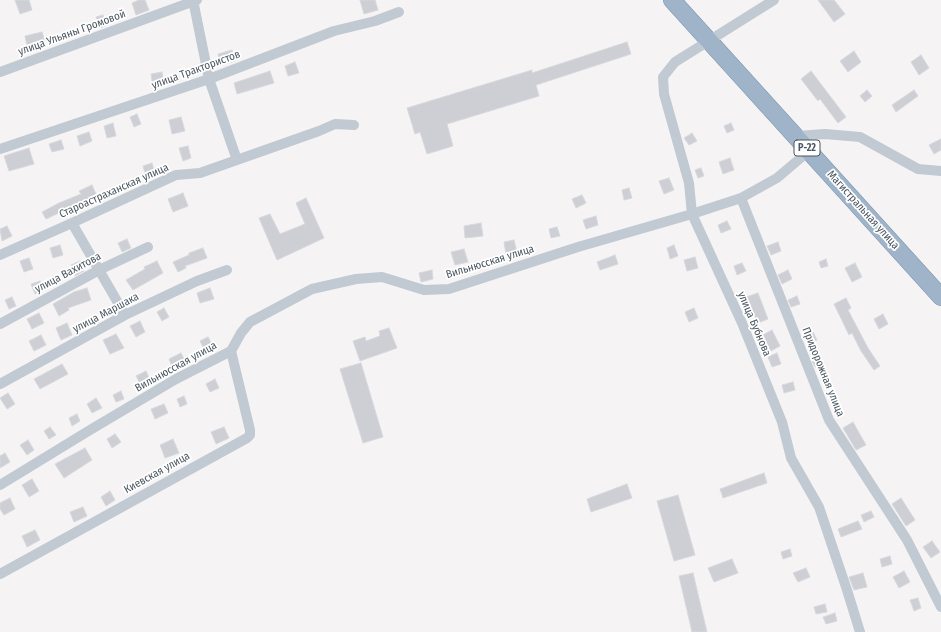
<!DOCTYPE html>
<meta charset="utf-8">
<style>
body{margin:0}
canvas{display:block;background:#f5f3f3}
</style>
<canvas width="941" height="632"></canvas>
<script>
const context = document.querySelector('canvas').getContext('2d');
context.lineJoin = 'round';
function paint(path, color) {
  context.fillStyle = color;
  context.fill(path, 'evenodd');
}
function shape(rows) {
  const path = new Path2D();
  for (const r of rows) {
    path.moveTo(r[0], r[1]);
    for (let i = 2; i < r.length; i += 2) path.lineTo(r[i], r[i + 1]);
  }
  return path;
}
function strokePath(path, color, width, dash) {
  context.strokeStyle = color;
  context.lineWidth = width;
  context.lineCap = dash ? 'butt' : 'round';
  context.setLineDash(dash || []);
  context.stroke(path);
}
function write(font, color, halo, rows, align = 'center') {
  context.font = font + ' "Fira Sans Condensed",sans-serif';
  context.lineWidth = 3.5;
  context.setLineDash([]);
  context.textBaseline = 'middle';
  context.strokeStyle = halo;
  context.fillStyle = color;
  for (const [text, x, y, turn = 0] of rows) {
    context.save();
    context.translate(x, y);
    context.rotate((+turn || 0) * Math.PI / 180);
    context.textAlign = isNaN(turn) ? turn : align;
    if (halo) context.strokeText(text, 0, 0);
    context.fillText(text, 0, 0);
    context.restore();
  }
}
const building = shape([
 [15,0,29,0,32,10,20,14,15,0],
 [139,0,145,0,149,10,136,15,132,3,139,0],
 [360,0,375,0,378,10,364,14,360,0],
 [818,0,834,0,845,14,834,22,818,0],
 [103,15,106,26,99,28,96,17,103,15],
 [42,32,45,41,27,46,25,36,42,32],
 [627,42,631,54,536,85,539,96,447,124,453,146,427,154,420,132,415,134,407,108,532,70,532,73,627,42],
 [232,50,235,61,221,65,218,54,232,50],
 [854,51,861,62,848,72,840,61,854,51],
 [921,55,929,68,919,75,911,62,921,55],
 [295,62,299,73,288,76,285,66,295,62],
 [270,71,274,83,237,94,234,83,270,71],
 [811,71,846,117,838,123,820,99,818,101,801,79,811,71],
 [162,72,164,85,153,87,151,74,162,72],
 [867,90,872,96,865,102,860,96,867,90],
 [914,90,918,96,896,112,892,105,914,90],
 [137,114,141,124,134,127,130,117,137,114],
 [181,117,185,131,172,134,169,120,181,117],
 [113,123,116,136,107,138,104,126,113,123],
 [731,123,734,130,727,133,724,126,731,123],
 [89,132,92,141,80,146,77,136,89,132],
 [692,133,697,141,689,145,684,138,692,133],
 [941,139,941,150,934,154,929,145,941,139],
 [61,140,64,149,52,152,49,144,61,140],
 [188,146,191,158,183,161,179,148,188,146],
 [29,148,34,164,9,171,4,156,29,148],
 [730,158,734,170,723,174,719,162,730,158],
 [152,163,155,174,146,177,143,166,152,163],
 [701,168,704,176,698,178,695,170,701,168],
 [669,178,674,190,664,194,659,181,669,178],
 [92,185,97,196,72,206,74,210,64,214,63,211,46,219,42,212,59,203,81,194,79,191,92,185],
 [629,188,632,198,624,200,622,190,629,188],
 [183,193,188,206,173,212,168,199,183,193],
 [582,195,586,203,576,208,572,199,582,195],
 [306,198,324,238,277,260,259,218,270,214,280,234,305,224,296,203,306,198],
 [596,216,598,225,586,229,583,220,596,216],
 [727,221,731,229,721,233,718,225,727,221],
 [481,223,483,236,465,238,464,226,481,223],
 [7,226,12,236,2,241,0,229,7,226],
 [557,227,560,236,551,238,549,229,557,227],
 [127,239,131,248,122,252,118,243,127,239],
 [514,240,517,252,506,254,504,242,514,240],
 [778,242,781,251,771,255,767,246,778,242],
 [60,245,63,255,53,258,50,248,60,245],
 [674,245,678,256,670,259,667,248,674,245],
 [203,248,207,258,185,266,186,268,178,272,173,262,189,255,189,253,203,248],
 [464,249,468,262,455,265,451,252,464,249],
 [615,255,618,264,600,270,597,262,615,255],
 [695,257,698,268,687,271,684,260,695,257],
 [29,258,33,269,24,272,20,261,29,258],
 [826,259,828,266,821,268,819,262,826,259],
 [80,261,84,271,75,276,71,265,80,261],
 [157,261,163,273,133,290,126,280,145,269,144,267,157,261],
 [742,263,746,271,737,275,734,266,742,263],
 [855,263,862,277,852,282,845,268,855,263],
 [432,270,433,279,421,282,419,273,432,270],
 [788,270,792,279,782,284,778,275,788,270],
 [40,281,43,291,35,294,31,284,40,281],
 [87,288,91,300,68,308,69,310,59,316,53,304,74,292,87,288],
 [210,288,214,299,200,303,197,293,210,288],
 [758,293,768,319,758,323,746,297,758,293],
 [797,296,800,304,791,307,788,300,797,296],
 [12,297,16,306,9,309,5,300,12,297],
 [846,298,851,308,848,310,868,348,880,366,874,370,861,351,852,333,849,335,834,304,846,298],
 [164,308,169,317,162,321,157,312,164,308],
 [694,308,698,318,689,322,685,312,694,308],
 [39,313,44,323,32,329,27,319,39,313],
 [883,314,888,324,879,329,874,319,883,314],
 [140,321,145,332,136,337,130,326,140,321],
 [67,323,72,335,61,340,56,328,67,323],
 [389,328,397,348,360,361,353,341,365,337,366,341,380,336,379,331,389,328],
 [772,330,780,346,771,351,763,335,772,330],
 [813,332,817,340,808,344,804,336,813,332],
 [116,334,124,348,110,354,103,340,116,334],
 [41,335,46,345,34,351,29,341,41,335],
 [208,337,213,346,205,351,200,341,208,337],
 [181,353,186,363,173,369,169,359,181,353],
 [777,353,781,364,772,367,768,357,777,353],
 [821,358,824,364,815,367,812,361,821,358],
 [361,363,383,437,363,443,340,369,361,363],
 [62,364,68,374,40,389,34,379,62,364],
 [146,371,151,382,142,387,136,376,146,371],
 [215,379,219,388,210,392,206,384,215,379],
 [793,382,795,390,784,393,782,385,793,382],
 [121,391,124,399,116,402,113,395,121,391],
 [8,393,15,404,7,409,0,398,8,393],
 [184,396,187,404,180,407,177,399,184,396],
 [96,398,102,408,92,413,87,404,96,398],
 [164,404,168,413,155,419,151,409,164,404],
 [77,414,80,421,72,426,69,418,77,414],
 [853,422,866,445,856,450,843,428,853,422],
 [50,427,56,435,49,439,44,431,50,427],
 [224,427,229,438,216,444,211,432,224,427],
 [115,434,121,442,112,448,107,439,115,434],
 [173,439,179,453,165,458,160,445,173,439],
 [28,440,34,450,27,455,20,445,28,440],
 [85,448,92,460,64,478,55,464,85,448],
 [5,453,10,462,0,468,0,456,5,453],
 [764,473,767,483,723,498,720,489,764,473],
 [32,479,39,491,29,497,22,485,32,479],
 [627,484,632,498,591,512,587,499,627,484],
 [110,491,115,500,106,506,101,497,110,491],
 [678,495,695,555,674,561,657,501,678,495],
 [10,498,15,509,4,515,0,509,0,503,10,498],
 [901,498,915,520,906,526,892,504,901,498],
 [83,507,87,516,74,522,70,512,83,507],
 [871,511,874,517,864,522,861,515,871,511],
 [858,521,862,529,841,537,838,529,858,521],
 [35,530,40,540,27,547,22,536,35,530],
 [932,541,940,552,931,558,923,547,932,541],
 [790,549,792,556,783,559,781,552,790,549],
 [890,556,892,564,882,567,880,559,890,556],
 [732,559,738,573,714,582,708,568,732,559],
 [806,568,810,577,798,582,793,573,806,568],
 [904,571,910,582,899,588,893,577,904,571],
 [693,573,707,632,692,632,679,576,693,573],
 [863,573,867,587,854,590,849,577,863,573],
 [918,598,921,608,914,611,910,600,918,598],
 [825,604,827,612,816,614,814,607,825,604],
 [835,613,837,621,826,624,823,617,835,613]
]);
const minor = shape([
 [193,0,209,79,237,160],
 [774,0,675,62,663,77,664,94,689,183,692,214,742,323,782,422,791,458,819,507,847,590,860,632],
 [0,72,197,0],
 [797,136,825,134,860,137,918,169,941,171],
 [0,149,209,79,334,31,375,21,399,12],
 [741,198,829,420,907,540,941,607],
 [72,223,125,315],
 [0,255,72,223,176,175,200,173,319,131,335,124,354,125],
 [0,324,99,270,148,247],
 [0,384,125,315,197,281,227,270],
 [0,485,90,430,176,379,231,351,241,333,250,322,312,289,356,279,382,277,424,290,449,289,578,247,692,214,741,198,777,178,810,150],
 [0,574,247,438,250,435,250,430,231,351]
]);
const trunk = shape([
 [672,0,941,297]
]);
const shields = [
 [807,148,26]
];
const shieldNames = [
 ["Р-22",807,148]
];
const streetNames = [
 ["улица Ульяны Громовой",72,33,-20],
 ["улица Трактористов",196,70,-20],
 ["Староастраханская улица",114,191,-24],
 ["Магистральная улица",863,210,48],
 ["Вильнюсская улица",490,262,-17],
 ["улица Вахитова",68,273,-28],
 ["улица Маршака",106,313,-28],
 ["улица Бубнова",754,324,67],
 ["Вильнюсская улица",176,367,-29],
 ["Придорожная улица",823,372,68],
 ["Киевская улица",157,473,-29]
];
paint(building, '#cdcfd5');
strokePath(building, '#d7d9de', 1);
strokePath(trunk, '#7690ad', 18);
strokePath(minor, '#c1cad2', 10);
strokePath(trunk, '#9fb4c9', 17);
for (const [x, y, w] of shields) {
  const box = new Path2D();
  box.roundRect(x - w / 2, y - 8, w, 16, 3);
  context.fillStyle = '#fff';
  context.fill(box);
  strokePath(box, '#4a5661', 1);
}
write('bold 10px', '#4a5661', null, shieldNames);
write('11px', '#4a5661', '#fff', streetNames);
</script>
